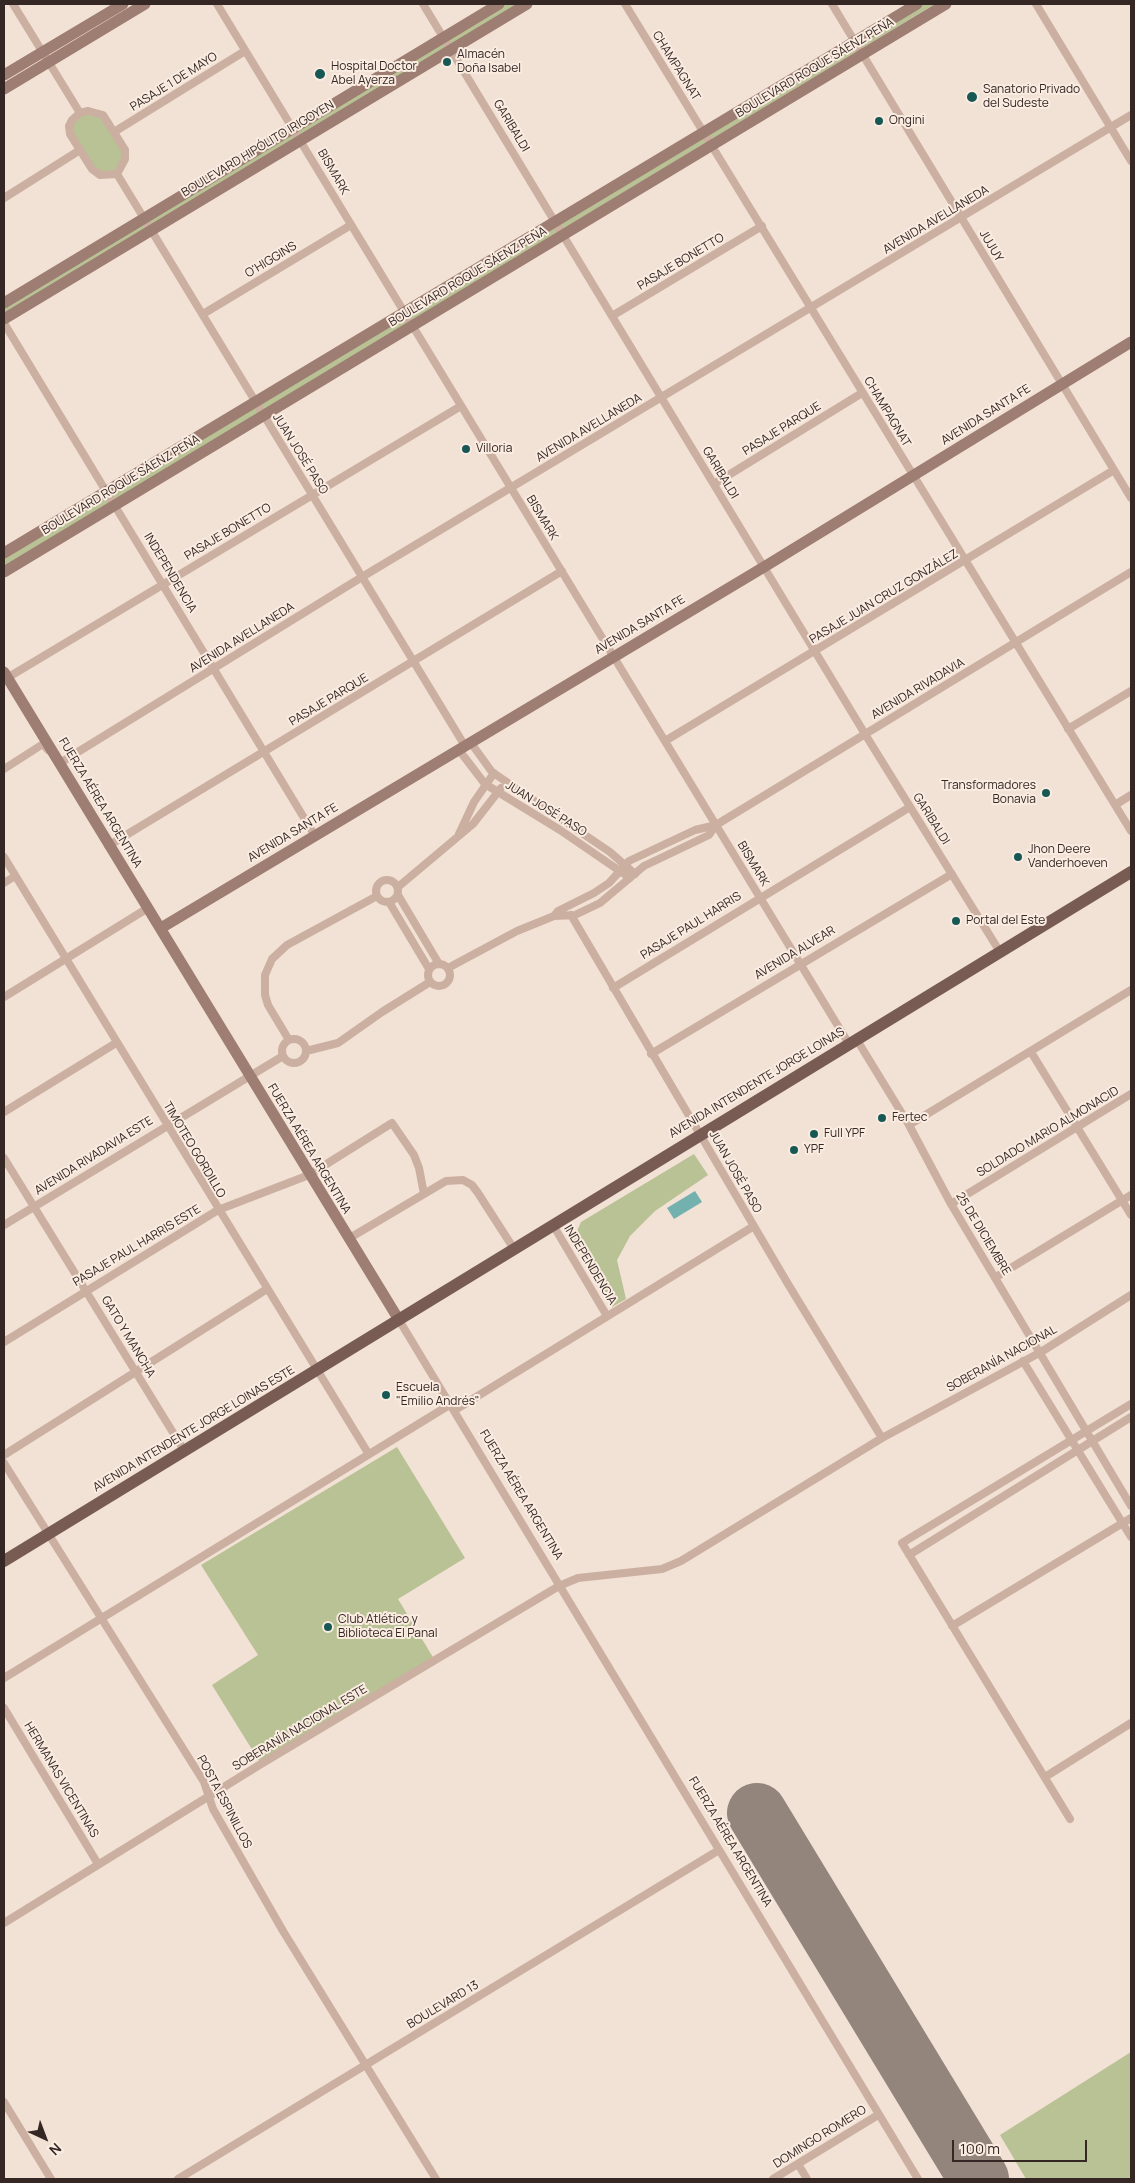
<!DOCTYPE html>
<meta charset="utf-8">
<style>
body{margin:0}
#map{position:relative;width:1135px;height:2183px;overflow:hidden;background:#f2e1d5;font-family:Manrope,sans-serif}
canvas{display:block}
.frame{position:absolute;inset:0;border:5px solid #342724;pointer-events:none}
.north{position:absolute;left:20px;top:2113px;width:50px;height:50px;-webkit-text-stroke:4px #faece1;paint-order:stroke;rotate:137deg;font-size:14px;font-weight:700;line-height:20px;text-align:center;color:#342724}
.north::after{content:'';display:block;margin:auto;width:18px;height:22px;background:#342724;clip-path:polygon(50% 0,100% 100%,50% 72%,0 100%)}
.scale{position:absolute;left:952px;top:2140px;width:135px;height:22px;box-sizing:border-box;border:2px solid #342724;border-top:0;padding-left:6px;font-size:15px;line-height:18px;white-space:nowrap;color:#342724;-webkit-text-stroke:4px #faece1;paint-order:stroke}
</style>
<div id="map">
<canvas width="1135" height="2183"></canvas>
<div class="frame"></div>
<div class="north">N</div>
<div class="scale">100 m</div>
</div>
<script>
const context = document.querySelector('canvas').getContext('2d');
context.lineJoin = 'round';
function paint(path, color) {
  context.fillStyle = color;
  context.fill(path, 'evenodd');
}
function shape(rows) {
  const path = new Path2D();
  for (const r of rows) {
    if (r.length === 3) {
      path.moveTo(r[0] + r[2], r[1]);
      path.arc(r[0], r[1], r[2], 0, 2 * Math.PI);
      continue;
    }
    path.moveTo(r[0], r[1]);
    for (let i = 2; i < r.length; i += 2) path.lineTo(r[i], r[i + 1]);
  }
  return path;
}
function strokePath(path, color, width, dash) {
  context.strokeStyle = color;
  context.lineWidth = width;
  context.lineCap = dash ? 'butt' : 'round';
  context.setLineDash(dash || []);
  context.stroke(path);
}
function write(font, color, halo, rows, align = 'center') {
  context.font = font + ' Manrope,sans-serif';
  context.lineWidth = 4;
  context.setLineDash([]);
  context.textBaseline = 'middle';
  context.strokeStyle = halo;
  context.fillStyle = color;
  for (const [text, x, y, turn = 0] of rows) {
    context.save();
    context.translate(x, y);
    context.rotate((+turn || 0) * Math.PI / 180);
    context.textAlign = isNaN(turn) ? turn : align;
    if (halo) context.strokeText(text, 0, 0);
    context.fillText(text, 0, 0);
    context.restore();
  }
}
const green = shape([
 [499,4,527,4,4,319,4,303],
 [924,4,935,4,4,567,4,559],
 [80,113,103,115,125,150,117,174,100,175,70,134,72,120],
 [694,1154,708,1175,655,1211,630,1236,617,1260,626,1299,612,1307,573,1240,581,1222],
 [397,1447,465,1558,398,1599,434,1659,261,1764,212,1685,258,1655,201,1565],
 [1131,2052,1131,2179,1026,2179,1000,2135]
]);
const water = shape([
 [695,1191,702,1202,674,1219,667,1208]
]);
const runway = shape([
 [757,1813,979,2179]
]);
const street = shape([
 [13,4,80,113],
 [217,4,849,1044],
 [423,4,865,734,1000,952],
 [625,4,1131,831],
 [832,4,1131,498],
 [1036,4,1131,161],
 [88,111,103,115,125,150,125,159,117,174,100,175,92,169,70,134,69,126,72,120,80,113,88,111],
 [114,132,245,51],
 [117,174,465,746],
 [4,198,80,150],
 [203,314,351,225],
 [612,316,762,226],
 [4,323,315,836],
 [714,484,862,393],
 [7,678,461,406],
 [1068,729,1131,691],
 [665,741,1114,470],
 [471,743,492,772,610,852,635,874],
 [459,750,485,784,560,830,630,878],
 [57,760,60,763,362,577,1131,115],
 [4,769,43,744,48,750],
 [1115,805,1131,795],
 [459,834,474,802,494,773],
 [108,846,562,571],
 [4,857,368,1453],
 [387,891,11],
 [4,883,15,876],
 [398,887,473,824,501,788],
 [398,895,439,964],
 [389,902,429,969],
 [571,915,788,1284,882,1438],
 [554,916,575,915,600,903,644,866,709,835,716,825,1131,572],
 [439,975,11],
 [448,968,517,931,554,916,558,911,594,893,609,883,629,861,695,830,716,825],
 [613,988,910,807],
 [4,997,148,908],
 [294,1051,12],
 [289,1040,268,1005,265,995,265,975,272,959,287,945,377,896],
 [857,1040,909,1125,951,1204,1131,1506],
 [306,1051,338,1043,382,1012,430,982],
 [1031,1052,1131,1215],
 [651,1054,952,874],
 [4,1112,116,1043],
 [909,1125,1131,990],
 [4,1158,185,1452],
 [951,1204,1131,1094],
 [4,1225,283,1056],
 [553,1225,607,1316],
 [348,1239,446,1181,463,1180,472,1185,478,1193,514,1249],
 [996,1277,1131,1195],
 [399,1320,918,2179],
 [4,1342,218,1210,309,1175,392,1123,414,1155,419,1168,424,1194],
 [1023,1361,1131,1537],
 [455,1410,754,1226],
 [4,1455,267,1289],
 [4,1463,204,1782,213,1809,283,1931,436,2179],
 [909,1555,1131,1417],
 [952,1626,1131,1518],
 [4,1678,451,1404],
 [4,1708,98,1864],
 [1045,1777,1131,1723],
 [1070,1819,902,1543,1131,1404],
 [4,1923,261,1764,559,1586,578,1578,662,1569,681,1561,882,1438,1041,1352,1131,1295],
 [4,2102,51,2179],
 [798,2164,807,2179],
 [178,2179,719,1850],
 [773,2179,878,2115]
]);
const secondary = shape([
 [4,75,123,4],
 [4,89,145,4],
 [4,303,499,4],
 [4,319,527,4],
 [4,553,917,4],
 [4,572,946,4],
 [4,672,399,1320],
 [161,928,764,567,1131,342]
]);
const primary = shape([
 [4,1561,1131,872]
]);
const markers = [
 [447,62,5,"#175855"],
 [320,74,6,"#175855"],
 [972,97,6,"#175855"],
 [879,121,5,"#175855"],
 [466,449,5,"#175855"],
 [1046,793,5,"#175855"],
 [1018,857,5,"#175855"],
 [956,921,5,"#175855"],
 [882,1118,5,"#175855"],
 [814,1134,5,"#175855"],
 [794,1150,5,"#175855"],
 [386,1395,5,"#175855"],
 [328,1627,5,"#175855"]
];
const poiNames = [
 ["Almacén",457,55],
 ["Doña Isabel",457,69],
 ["Hospital Doctor",331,67],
 ["Abel Ayerza",331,81],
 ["Sanatorio Privado",983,90],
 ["del Sudeste",983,104],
 ["Ongini",889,121],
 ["Villoria",476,449],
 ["Transformadores",1036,786,"right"],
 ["Bonavia",1036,800,"right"],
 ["Jhon Deere",1028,850],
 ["Vanderhoeven",1028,864],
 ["Portal del Este",966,921],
 ["Fertec",892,1118],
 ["Full YPF",824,1134],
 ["YPF",804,1150],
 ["Escuela",396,1388],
 ["\"Emilio Andrés\"",396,1402],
 ["Club Atlético y",338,1620],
 ["Biblioteca El Panal",338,1634]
];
const streetNames = [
 ["CHAMPAGNAT",676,66,58],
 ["BOULEVARD ROQUE SÁENZ PEÑA",815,68,-31],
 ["PASAJE 1 DE MAYO",174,82,-32],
 ["GARIBALDI",511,126,59],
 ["BOULEVARD HIPÓLITO IRIGOYEN",258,149,-31],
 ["BISMARK",333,172,60],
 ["AVENIDA AVELLANEDA",936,220,-31],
 ["JUJUY",991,246,59],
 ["O'HIGGINS",271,260,-31],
 ["PASAJE BONETTO",681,262,-31],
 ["BOULEVARD ROQUE SÁENZ PEÑA",468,277,-31],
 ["CHAMPAGNAT",887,412,59],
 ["AVENIDA SANTA FE",986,415,-32],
 ["AVENIDA AVELLANEDA",589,428,-31],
 ["PASAJE PARQUE",782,429,-32],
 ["JUAN JOSÉ PASO",300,454,58],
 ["GARIBALDI",720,473,59],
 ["BOULEVARD ROQUE SÁENZ PEÑA",121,485,-31],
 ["BISMARK",542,518,59],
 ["PASAJE BONETTO",228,532,-31],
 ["INDEPENDENCIA",170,573,59],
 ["PASAJE JUAN CRUZ GONZÁLEZ",884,597,-31],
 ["AVENIDA SANTA FE",640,625,-31],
 ["AVENIDA AVELLANEDA",242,638,-32],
 ["AVENIDA RIVADAVIA",918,689,-31],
 ["PASAJE PARQUE",329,700,-31],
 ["FUERZA AÉREA ARGENTINA",100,803,59],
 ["JUAN JOSÉ PASO",546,809,32],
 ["GARIBALDI",931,819,58],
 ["AVENIDA SANTA FE",293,833,-31],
 ["BISMARK",753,864,59],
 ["PASAJE PAUL HARRIS",691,926,-32],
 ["AVENIDA ALVEAR",795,953,-31],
 ["AVENIDA INTENDENTE JORGE LOINAS",757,1083,-31],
 ["SOLDADO MARIO ALMONACID",1048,1132,-31],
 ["FUERZA AÉREA ARGENTINA",309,1149,59],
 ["TIMOTEO GORDILLO",194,1150,59],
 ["AVENIDA RIVADAVIA ESTE",94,1156,-32],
 ["JUAN JOSÉ PASO",735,1172,60],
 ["25 DE DICIEMBRE",983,1234,59],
 ["PASAJE PAUL HARRIS ESTE",137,1246,-31],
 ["INDEPENDENCIA",590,1265,59],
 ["GATO Y MANCHA",128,1337,59],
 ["SOBERANÍA NACIONAL",1002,1359,-29],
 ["AVENIDA INTENDENTE JORGE LOINAS ESTE",194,1429,-31],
 ["FUERZA AÉREA ARGENTINA",521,1495,59],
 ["SOBERANÍA NACIONAL ESTE",300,1728,-31],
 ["HERMANAS VICENTINAS",61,1780,59],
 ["POSTA ESPINILLOS",224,1802,62],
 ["FUERZA AÉREA ARGENTINA",730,1842,59],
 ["BOULEVARD 13",443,2005,-31],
 ["DOMINGO ROMERO",820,2137,-32]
];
paint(green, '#b8c294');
paint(water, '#72b1ad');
strokePath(runway, '#93847c', 60);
strokePath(street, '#cbafa0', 8);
strokePath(secondary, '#9e7d72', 11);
strokePath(primary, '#785c54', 12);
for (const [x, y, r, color] of markers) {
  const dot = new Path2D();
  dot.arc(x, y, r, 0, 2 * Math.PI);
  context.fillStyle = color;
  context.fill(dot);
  strokePath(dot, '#faece1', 2);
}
write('12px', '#342724', '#faece1', poiNames, 'left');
write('12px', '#342724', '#faece1', streetNames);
</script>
